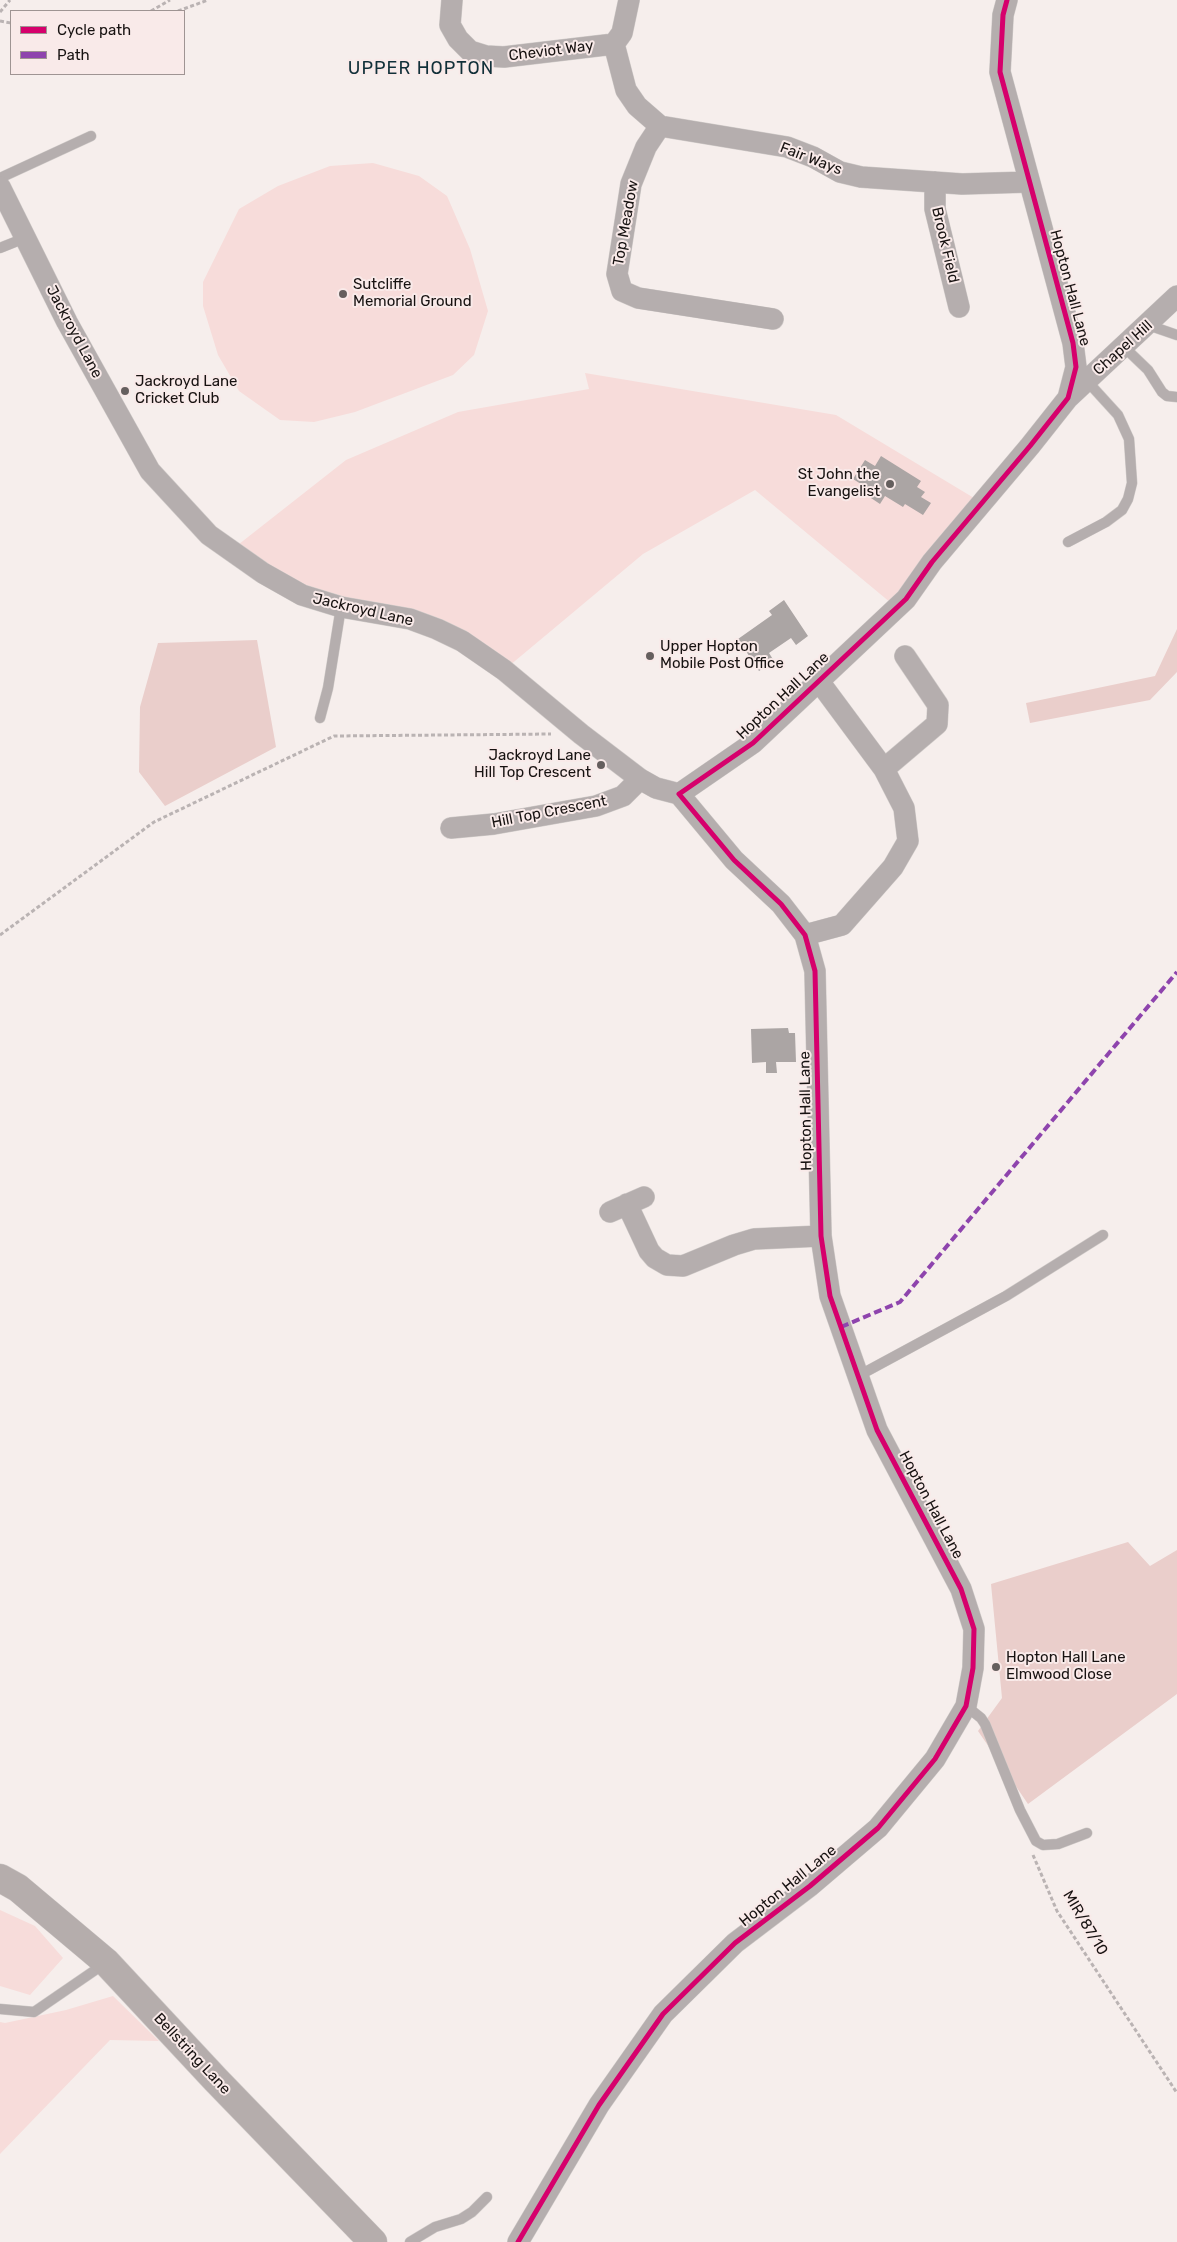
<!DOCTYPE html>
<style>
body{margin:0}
#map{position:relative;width:1177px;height:2242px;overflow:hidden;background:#f6eeec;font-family:Rubik,sans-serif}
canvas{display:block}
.legend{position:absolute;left:10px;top:10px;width:175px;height:65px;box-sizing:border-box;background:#f9eae9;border:1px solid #9f9493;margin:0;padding:6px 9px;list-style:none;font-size:15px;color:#171211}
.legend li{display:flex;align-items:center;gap:10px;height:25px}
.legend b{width:25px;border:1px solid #9f9493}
</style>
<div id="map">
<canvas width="1177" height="2242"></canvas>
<ul class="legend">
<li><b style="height:6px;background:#d6006c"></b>Cycle path</li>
<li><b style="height:6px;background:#8e44ad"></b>Path</li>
</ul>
</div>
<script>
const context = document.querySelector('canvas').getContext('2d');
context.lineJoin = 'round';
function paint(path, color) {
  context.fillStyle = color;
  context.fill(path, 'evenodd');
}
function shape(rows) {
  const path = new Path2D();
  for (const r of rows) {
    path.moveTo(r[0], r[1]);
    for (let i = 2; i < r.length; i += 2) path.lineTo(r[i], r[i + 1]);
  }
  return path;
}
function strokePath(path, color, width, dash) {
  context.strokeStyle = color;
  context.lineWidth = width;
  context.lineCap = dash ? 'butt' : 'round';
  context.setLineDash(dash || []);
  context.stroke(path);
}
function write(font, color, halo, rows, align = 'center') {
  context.font = font + ' Rubik,sans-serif';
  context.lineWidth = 4;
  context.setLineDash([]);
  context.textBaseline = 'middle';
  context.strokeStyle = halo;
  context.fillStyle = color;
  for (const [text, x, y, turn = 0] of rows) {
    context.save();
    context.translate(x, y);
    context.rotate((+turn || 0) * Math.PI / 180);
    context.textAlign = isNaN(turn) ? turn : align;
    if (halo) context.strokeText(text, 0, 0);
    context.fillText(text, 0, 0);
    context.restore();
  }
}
const green = shape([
 [373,163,419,176,447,196,470,249,488,311,474,355,453,375,355,412,314,422,280,420,239,391,218,355,203,306,203,282,239,209,278,186,330,166],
 [585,373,836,415,974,498,891,603,755,490,643,554,509,666,306,590,234,548,346,460,458,412,589,389],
 [0,1910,35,1926,63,1958,30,1995,0,1986],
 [113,1996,159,2041,110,2040,0,2154,0,2022,5,2023,66,2010]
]);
const forest = shape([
 [1177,629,1177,672,1150,700,1030,723,1026,703,1155,676],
 [257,640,276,747,165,806,139,772,140,707,158,643],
 [1128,1542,1150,1566,1177,1550,1177,1694,1028,1804,978,1731,1002,1698,991,1584]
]);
const building = shape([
 [881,456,921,481,917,487,925,492,921,497,931,503,923,515,905,504,903,507,885,496,880,504,868,496,872,491,853,479,865,460,875,466],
 [784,600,808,636,796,645,791,638,769,653,774,661,759,671,738,639,772,615,769,611],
 [788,1028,789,1033,795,1033,796,1062,776,1062,777,1073,766,1073,766,1062,752,1063,751,1029]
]);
const path = shape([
 [151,11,170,0],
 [178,11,208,0],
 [0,12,10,0],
 [0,21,11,23],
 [0,935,154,822,334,736,551,734],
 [1033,1855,1057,1911,1177,2093]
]);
const lane = shape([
 [0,178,91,136],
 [0,248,25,238],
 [1148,325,1177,335],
 [1124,347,1148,370,1162,392,1167,396,1177,397],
 [1068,542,1106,522,1122,510,1128,499,1132,483,1129,439,1118,415,1087,381],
 [320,718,328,688,341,607],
 [858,1376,1006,1296,1103,1235],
 [966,1706,981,1718,985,1724,1020,1810,1036,1841,1043,1845,1058,1844,1087,1833],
 [0,2009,34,2012,104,1964],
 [410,2242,435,2227,461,2219,472,2212,487,2197]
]);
const street = shape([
 [452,0,450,25,458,39,470,51,486,56,504,57,614,44,622,33,629,0],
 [614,44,626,90,637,106,660,126,787,147,813,157,840,172,861,177,962,184,1029,182],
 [660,126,646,147,631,184,617,274,622,291,638,298,773,319],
 [935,182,935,209,959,307],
 [0,187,67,322,150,471,209,535,263,573,302,595,341,607,410,619,437,629,462,641,504,670,581,734,640,779,656,788,679,794],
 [1068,398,1177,296],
 [884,769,937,724,938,705,905,656],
 [679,794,753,743,906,599,932,562,1030,446,1068,398,1076,367,1073,343,1000,72,1003,15,1007,0],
 [451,828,494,824,596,806,623,796,640,779],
 [805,935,842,925,893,867,908,841,904,808,884,769,818,680],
 [627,1204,649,1251,655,1258,667,1265,683,1266,734,1245,754,1239,821,1236],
 [610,1212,644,1197],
 [518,2242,599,2105,663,2014,735,1943,810,1886,878,1828,935,1759,966,1706,973,1668,974,1629,961,1589,877,1430,830,1296,821,1236,815,971,805,935,781,904,734,860,679,794]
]);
const secondary = shape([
 [0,1878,18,1888,106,1962,216,2080,373,2242]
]);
const quiet = shape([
 [841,1327,900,1302,1177,972]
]);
const cycleway = shape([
 [518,2242,599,2105,663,2014,735,1943,810,1886,878,1828,935,1759,966,1706,973,1668,974,1629,961,1589,877,1430,830,1296,821,1236,815,971,805,935,781,904,734,860,679,794,753,743,906,599,932,562,1030,446,1068,398,1076,367,1073,343,1000,72,1003,15,1007,0]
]);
const markers = [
 [343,294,5,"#655f5e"],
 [125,391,5,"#655f5e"],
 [890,484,5,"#655f5e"],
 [650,656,5,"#655f5e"],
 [601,765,5,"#655f5e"],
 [996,1667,5,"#655f5e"]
];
const streetNames = [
 ["Cheviot Way",551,51,-7],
 ["Fair Ways",811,159,21],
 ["Top Meadow",626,223,-80],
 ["Brook Field",945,245,77],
 ["Hopton Hall Lane",1070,288,75],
 ["Jackroyd Lane",74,332,62],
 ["Chapel Hill",1123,348,-42],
 ["Jackroyd Lane",363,610,13],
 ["Hopton Hall Lane",783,696,-43],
 ["Hill Top Crescent",549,812,-11],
 ["Hopton Hall Lane",806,1111,-91],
 ["Hopton Hall Lane",931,1505,62],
 ["Hopton Hall Lane",788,1886,-39],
 ["MIR/87/10",1085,1923,59],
 ["Bellstring Lane",192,2054,47]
];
const poiNames = [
 ["Sutcliffe",353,285],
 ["Memorial Ground",353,302],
 ["Jackroyd Lane",135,382],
 ["Cricket Club",135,399],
 ["St John the",880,475,"right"],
 ["Evangelist",880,492,"right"],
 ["Upper Hopton",660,647],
 ["Mobile Post Office",660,664],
 ["Jackroyd Lane",591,756,"right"],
 ["Hill Top Crescent",591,773,"right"],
 ["Hopton Hall Lane",1006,1658],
 ["Elmwood Close",1006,1675]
];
const quarterNames = [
 ["UPPER HOPTON",421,69]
];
paint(green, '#f7dcda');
paint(forest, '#eacecb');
paint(building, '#aba5a4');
strokePath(lane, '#d1ccca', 11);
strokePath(street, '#d1ccca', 22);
strokePath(secondary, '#d1ccca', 29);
strokePath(path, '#bab3b3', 3, [4, 2.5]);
strokePath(lane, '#b5aeae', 10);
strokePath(street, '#b5aeae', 21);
strokePath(secondary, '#b5adac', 28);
strokePath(quiet, '#8e44ad', 4, [8, 4]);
strokePath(cycleway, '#d6006c', 5);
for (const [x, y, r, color] of markers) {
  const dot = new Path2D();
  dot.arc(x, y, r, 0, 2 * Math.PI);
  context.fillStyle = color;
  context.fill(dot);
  strokePath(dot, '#f9eae9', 2);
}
write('15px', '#171211', '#f9eae9', streetNames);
write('15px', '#171211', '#f9eae9', poiNames, 'left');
context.letterSpacing = '1px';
write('18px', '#113039', '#f9eae9', quarterNames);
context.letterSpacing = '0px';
</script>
